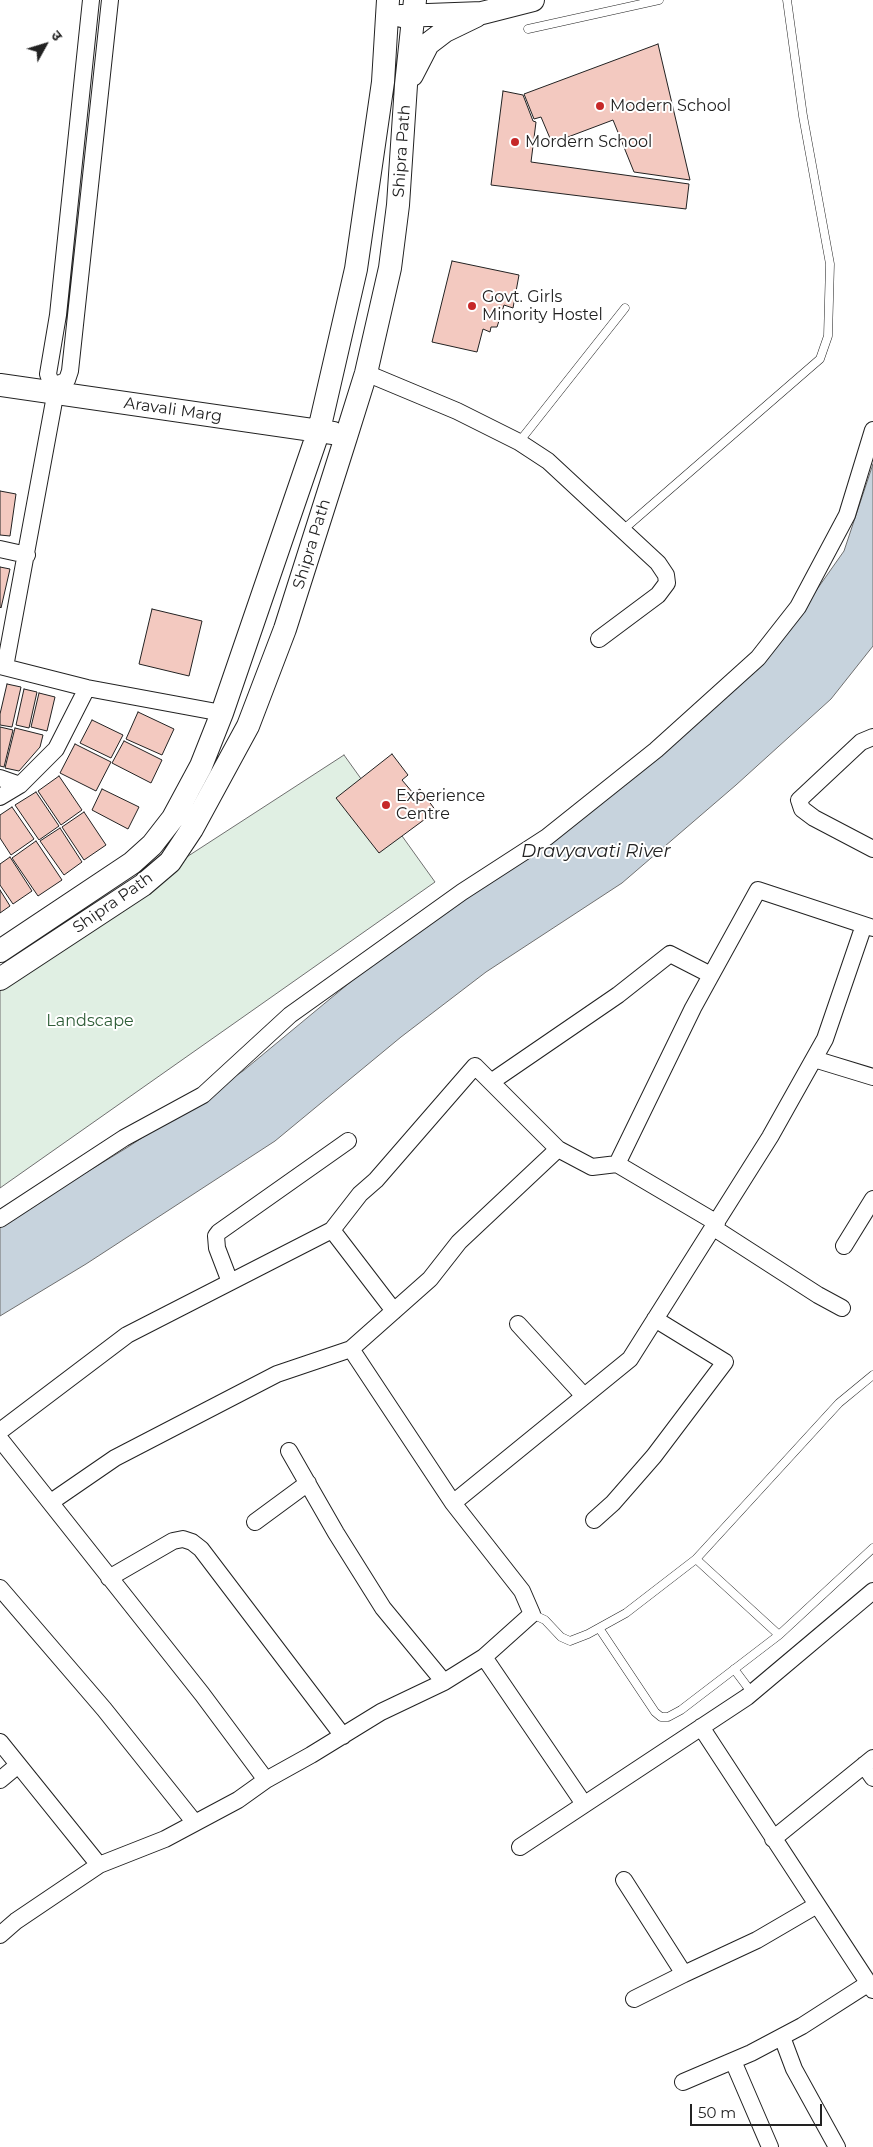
<!DOCTYPE html>
<meta charset="utf-8">
<style>
body{margin:0}
#map{position:relative;width:873px;height:2147px;overflow:hidden;background:#fff;font-family:Montserrat,"Noto Sans Devanagari",sans-serif}
canvas{display:block}
.north{position:absolute;left:20px;top:20px;width:50px;height:50px;-webkit-text-stroke:4px #fff;paint-order:stroke;rotate:51deg;font-size:14px;font-weight:700;line-height:20px;text-align:center;color:#222}
.north::after{content:'';display:block;margin:auto;width:18px;height:22px;background:#222;clip-path:polygon(50% 0,100% 100%,50% 72%,0 100%)}
.scale{position:absolute;left:690px;top:2104px;width:132px;height:22px;box-sizing:border-box;border:2px solid #222;border-top:0;padding-left:6px;font-size:15px;line-height:18px;white-space:nowrap;color:#222;-webkit-text-stroke:4px #fff;paint-order:stroke}
</style>
<div id="map">
<canvas width="873" height="2147"></canvas>
<div class="north">उ</div>
<div class="scale">50 m</div>
</div>
<script>
const context = document.querySelector('canvas').getContext('2d');
context.lineJoin = 'round';
function paint(path, color) {
  context.fillStyle = color;
  context.fill(path, 'evenodd');
}
function shape(rows) {
  const path = new Path2D();
  for (const r of rows) {
    path.moveTo(r[0], r[1]);
    for (let i = 2; i < r.length; i += 2) path.lineTo(r[i], r[i + 1]);
  }
  return path;
}
function strokePath(path, color, width, dash) {
  context.strokeStyle = color;
  context.lineWidth = width;
  context.lineCap = dash ? 'butt' : 'round';
  context.setLineDash(dash || []);
  context.stroke(path);
}
function write(font, color, halo, rows, align = 'center') {
  context.font = font + ' Montserrat,sans-serif';
  context.lineWidth = 4;
  context.setLineDash([]);
  context.textBaseline = 'middle';
  context.strokeStyle = halo;
  context.fillStyle = color;
  for (const [text, x, y, turn = 0] of rows) {
    context.save();
    context.translate(x, y);
    context.rotate((+turn || 0) * Math.PI / 180);
    context.textAlign = isNaN(turn) ? turn : align;
    if (halo) context.strokeText(text, 0, 0);
    context.fillText(text, 0, 0);
    context.restore();
  }
}
const green = shape([
 [344,755,435,882,0,1188,0,978,344,755]
]);
const water = shape([
 [873,464,873,646,831,699,736,785,622,883,486,972,401,1037,275,1141,86,1264,0,1316,0,1225,128,1147,243,1071,406,936,579,814,784,636,844,551,873,464]
]);
const building = shape([
 [658,44,690,180,634,172,613,120,552,143,541,117,534,119,524,94,658,44],
 [503,91,523,95,533,121,536,122,531,162,689,184,686,209,491,185,503,91],
 [452,261,519,275,513,308,504,305,497,327,491,327,490,332,483,329,477,352,432,342,452,261],
 [0,491,16,494,10,536,0,535,0,491],
 [0,567,10,569,1,608,0,607,0,567],
 [152,609,202,621,189,676,139,664,152,609],
 [7,684,21,687,12,727,0,725,0,714,7,684],
 [24,689,37,692,29,728,16,725,24,689],
 [39,693,55,697,47,731,31,727,39,693],
 [138,712,174,729,162,755,126,739,138,712],
 [92,720,123,735,111,758,80,743,92,720],
 [0,727,13,730,4,767,0,766,0,727],
 [15,728,43,735,40,747,19,771,5,768,15,728],
 [124,741,162,760,151,783,112,763,124,741],
 [75,744,111,762,96,791,60,773,75,744],
 [392,754,408,775,402,780,413,793,420,789,436,811,379,853,336,798,392,754],
 [59,776,82,810,61,825,38,791,59,776],
 [102,789,139,807,128,829,92,810,102,789],
 [36,792,59,826,39,840,15,805,36,792],
 [12,807,34,839,11,855,0,838,0,815,12,807],
 [84,812,106,845,84,860,62,827,84,812],
 [60,828,82,862,64,875,40,841,60,828],
 [36,841,62,880,38,896,12,858,36,841],
 [10,857,32,891,13,904,0,885,0,864,10,857],
 [0,890,10,906,0,913,0,890]
]);
const lane = shape([
 [528,29,659,0],
 [519,442,625,308],
 [624,529,820,359,828,336,830,264,803,116,787,0],
 [696,1559,779,1635],
 [532,1614,545,1620,561,1637,570,1641,588,1634,626,1613,696,1559,839,1403,873,1375],
 [599,1628,655,1712,661,1717,668,1717,681,1710,779,1635,873,1548],
 [734,1669,752,1693]
]);
const street = shape([
 [91,0,58,315,48,374,50,380,57,385,67,380,70,371,110,0],
 [366,373,457,411,519,442,548,461,658,563,666,575,667,583,658,595,599,639],
 [0,549,27,555],
 [0,666,87,688,222,713],
 [5,667,57,385],
 [873,737,861,742,799,800,802,809,814,818,873,849],
 [0,778,20,785],
 [0,797,20,785,56,749,87,688],
 [814,1059,873,1077],
 [491,1082,618,995,670,954,711,975],
 [617,1164,693,1008,758,890,873,928],
 [0,1219,124,1138,203,1095,290,1015,462,892,547,837,656,750,758,658,798,607,847,515,873,430],
 [714,1228,818,1295,842,1308],
 [332,1230,394,1311],
 [844,1246,873,1199],
 [230,1282,217,1248,216,1236,219,1232,348,1141],
 [518,1324,584,1396],
 [0,1431,127,1335,332,1230,360,1194,376,1180,475,1066,558,1149],
 [0,1439,202,1694,266,1780,311,1755,381,1712,444,1682,484,1657,532,1614,522,1591,453,1503,351,1349],
 [289,1451,336,1533,383,1608,444,1682],
 [51,1502,115,1458,277,1374,351,1349,430,1279,459,1242,558,1149,592,1167,617,1164,717,1223],
 [453,1503,630,1359,770,1137,825,1039,864,925],
 [594,1520,613,1503,654,1456,725,1362,655,1319],
 [255,1522,308,1483],
 [109,1578,173,1541,183,1539,192,1542,201,1549,343,1736],
 [0,1588,104,1709,195,1823],
 [484,1657,584,1804],
 [701,1727,873,1990],
 [0,1742,99,1865,165,1839,238,1800,266,1780],
 [864,1765,873,1778],
 [0,1780,18,1765],
 [773,1839,873,1758],
 [520,1847,747,1697,873,1591],
 [624,1880,684,1974,757,1940,817,1905],
 [0,1935,16,1921,99,1865],
 [634,1999,684,1974],
 [782,2037,794,2069,837,2147],
 [733,2061,770,2147],
 [683,2082,751,2053,802,2026,869,1983]
]);
const secondary = shape([
 [401,16,482,13,533,0],
 [412,75,428,44,445,31,476,16],
 [0,385,333,433],
 [0,951,132,863,152,845,173,818,201,766,222,713,319,430,356,269,383,82,388,0],
 [0,979,143,885,170,862,192,829,248,726,285,629,346,437,366,373,390,268,398,205,406,85,415,0]
]);
const markers = [
 [600,106,5,"#c62828"],
 [515,142,5,"#c62828"],
 [472,306,5,"#c62828"],
 [386,805,5,"#c62828"]
];
const poiNames = [
 ["Modern School",610,106],
 ["Mordern School",525,142],
 ["Govt. Girls",482,297],
 ["Minority Hostel",482,315],
 ["Experience",396,796],
 ["Centre",396,814]
];
const streetNames = [
 ["Shipra Path",402,151,-86],
 ["Aravali Marg",173,410,8],
 ["Shipra Path",312,544,-73],
 ["Shipra Path",113,903,-35]
];
const parkNames = [
 ["Landscape",90,1021]
];
const waterNames = [
 ["Dravyavati River",596,852]
];
paint(green, '#e0efe3');
strokePath(green, '#6f6f6f', 1);
paint(water, '#c7d3dd');
strokePath(water, '#6f6f6f', 1);
paint(building, '#f3c9c0');
strokePath(building, '#222', 1);
strokePath(lane, '#222', 9);
strokePath(street, '#222', 18);
strokePath(secondary, '#222', 24);
strokePath(lane, '#fff', 8);
strokePath(street, '#fff', 16);
strokePath(secondary, '#fff', 22);
for (const [x, y, r, color] of markers) {
  const dot = new Path2D();
  dot.arc(x, y, r, 0, 2 * Math.PI);
  context.fillStyle = color;
  context.fill(dot);
  strokePath(dot, '#fff', 2);
}
write('16px', '#222', '#fff', poiNames, 'left');
write('16px', '#222', '#fff', streetNames);
write('16px', '#2f5e38', '#fff', parkNames);
write('italic 18px', '#222', '#fff', waterNames);
</script>
